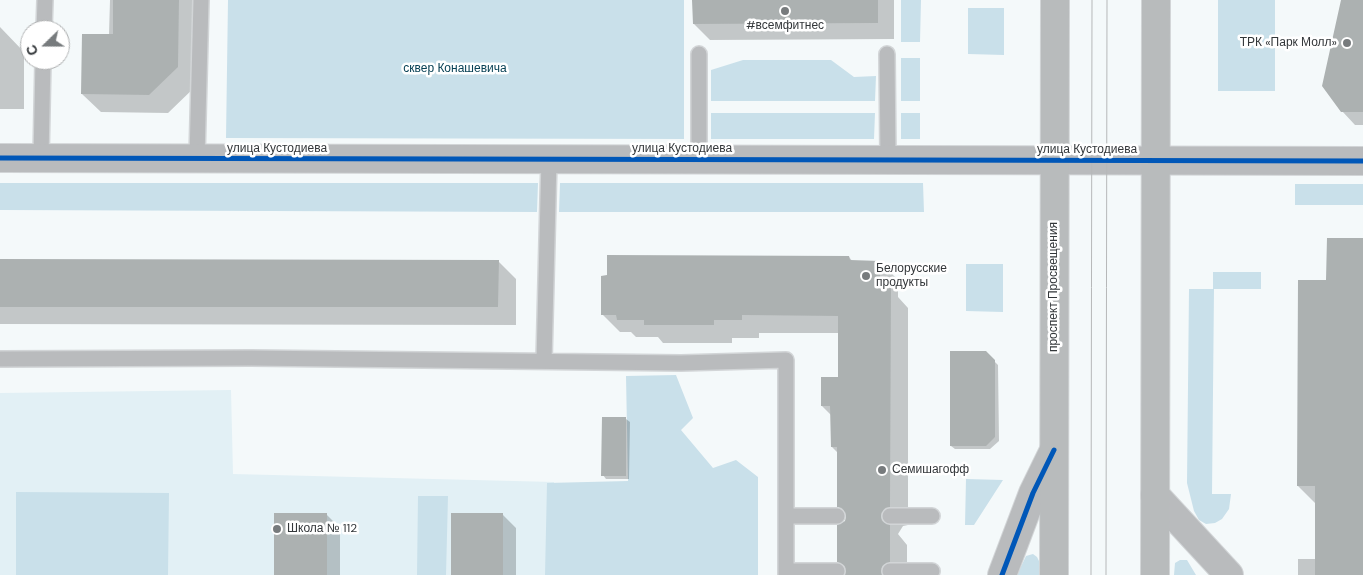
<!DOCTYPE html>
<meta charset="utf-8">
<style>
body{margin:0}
#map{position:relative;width:1363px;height:575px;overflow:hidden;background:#f4f9fa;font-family:"DM Sans",sans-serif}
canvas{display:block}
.north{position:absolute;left:20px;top:20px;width:50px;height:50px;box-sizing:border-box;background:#fff;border:1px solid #adafb0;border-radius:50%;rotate:248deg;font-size:14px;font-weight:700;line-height:20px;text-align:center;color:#33373a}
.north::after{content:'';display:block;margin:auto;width:18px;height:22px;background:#777b7d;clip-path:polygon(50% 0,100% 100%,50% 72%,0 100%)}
</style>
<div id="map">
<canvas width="1363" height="575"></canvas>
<div class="north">С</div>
</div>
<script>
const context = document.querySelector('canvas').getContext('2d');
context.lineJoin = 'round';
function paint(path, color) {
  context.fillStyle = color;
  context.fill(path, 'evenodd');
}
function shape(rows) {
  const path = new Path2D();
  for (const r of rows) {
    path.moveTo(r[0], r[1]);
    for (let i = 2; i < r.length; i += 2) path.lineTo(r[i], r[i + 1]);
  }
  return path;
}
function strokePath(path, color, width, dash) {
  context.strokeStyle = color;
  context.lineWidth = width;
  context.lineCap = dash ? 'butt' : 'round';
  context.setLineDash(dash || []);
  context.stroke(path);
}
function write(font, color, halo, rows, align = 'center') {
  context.font = font + ' "DM Sans",sans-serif';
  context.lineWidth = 5;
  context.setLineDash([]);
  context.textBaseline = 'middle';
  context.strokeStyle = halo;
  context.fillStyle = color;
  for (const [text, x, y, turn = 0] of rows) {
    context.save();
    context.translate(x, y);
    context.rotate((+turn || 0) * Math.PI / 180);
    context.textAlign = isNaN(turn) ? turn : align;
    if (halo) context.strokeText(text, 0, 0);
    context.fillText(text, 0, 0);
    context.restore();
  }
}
const built = shape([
 [231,390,233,474,554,482,553,575,0,575,0,393]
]);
const green = shape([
 [228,0,684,0,684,139,226,138],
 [901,0,921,0,920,42,901,42],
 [1218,0,1275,0,1275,91,1218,91],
 [968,8,1004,8,1004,55,968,54],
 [901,58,920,58,920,101,901,101],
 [743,60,831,60,854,77,876,76,875,101,711,101,711,70],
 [711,113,875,113,874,139,711,139],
 [901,113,920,113,920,139,901,139],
 [0,183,538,183,537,212,0,210],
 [560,183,923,183,924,212,559,212],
 [1295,184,1363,184,1363,205,1295,205],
 [966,264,1003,264,1003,312,966,311],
 [1213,272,1261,272,1261,289,1214,289,1212,494,1231,494,1229,509,1222,519,1215,523,1206,524,1199,520,1194,511,1187,483,1189,289,1213,289],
 [676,375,693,418,681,430,713,468,736,460,758,477,758,575,545,575,547,483,628,481,626,376],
 [966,479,1003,480,974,525,965,525],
 [16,492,169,493,168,575,16,575],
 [418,496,448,496,446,575,417,575],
 [1033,554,1037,557,1040,563,1040,575,1017,575,1026,556],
 [1180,560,1187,560,1196,575,1174,575,1175,563]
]);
const shadow = shape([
 [110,0,197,0,196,86,168,113,101,112,82,94,109,35],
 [694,0,894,0,894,39,710,40,694,24],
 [1343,0,1363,0,1363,125,1355,125,1342,111],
 [0,27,24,52,24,109,0,109],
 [1363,239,1363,575,1298,575,1298,559,1316,559,1316,504,1298,486,1328,281],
 [849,257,853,262,880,262,898,280,898,297,908,308,908,525,903,526,898,534,907,545,907,575,846,575,847,570,838,561,843,525,848,517,838,506,838,453,832,447,831,415,822,406,839,378,839,333,759,333,759,338,732,338,732,343,663,343,658,337,636,337,631,332,620,332,602,314],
 [0,260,498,261,516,279,516,325,0,324],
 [985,352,998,365,999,441,990,449,955,449,951,446],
 [626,419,630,422,629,479,606,479,603,475],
 [326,514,340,528,340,575,275,575],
 [503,515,516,528,516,575,452,575]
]);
const building = shape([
 [113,0,179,0,178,67,149,95,81,94,82,34,113,34],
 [692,0,878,0,878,23,693,24],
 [1341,0,1363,0,1363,112,1341,112,1322,86],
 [1327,238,1363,238,1363,575,1315,575,1315,486,1297,486,1298,280,1326,280],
 [607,255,849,256,850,260,880,261,880,288,891,288,890,507,885,508,881,516,882,521,890,525,890,562,882,566,882,575,845,575,845,566,837,562,837,525,845,521,846,516,842,508,837,507,837,447,831,447,830,406,821,406,821,377,838,377,838,316,742,315,742,320,714,320,714,325,644,325,644,320,617,320,616,315,601,315,601,276,607,275],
 [0,259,499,260,498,307,0,307],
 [950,351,986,351,995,360,995,437,986,446,950,446],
 [602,417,626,417,626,476,601,476],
 [274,513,327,513,327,575,274,575],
 [451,513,503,513,503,575,451,575]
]);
const lane = shape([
 [44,30,45,0],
 [699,54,699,159],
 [887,54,888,159],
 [41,158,43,60],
 [197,158,201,0],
 [0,359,251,358,681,363,786,360,786,575],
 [544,361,549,159],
 [786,516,837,516],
 [890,516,932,516],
 [786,571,837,571],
 [890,571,932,571]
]);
const street = shape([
 [0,158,1363,161],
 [1155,495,1229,575],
 [1002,575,1033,493,1054,450]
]);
const secondary = shape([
 [1054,575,1055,0],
 [1155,575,1156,0]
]);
const tram = shape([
 [1091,575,1092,0],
 [1106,575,1107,0]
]);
const cycleway = shape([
 [0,158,1363,161],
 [1002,575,1033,493,1054,450]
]);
const markers = [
 [785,11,5,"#777b7d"],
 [1347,43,5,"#777b7d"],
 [866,276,5,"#777b7d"],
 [882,470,5,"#777b7d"],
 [277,529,5,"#777b7d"]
];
const poiNames = [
 ["#всемфитнес",785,26,"center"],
 ["ТРК «Парк Молл»",1337,43,"right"],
 ["Белорусские",876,269],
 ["продукты",876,283],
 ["Семишагофф",892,470],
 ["Школа № 112",287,529]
];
const parkNames = [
 ["сквер Конашевича",455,69]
];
const streetNames = [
 ["улица Кустодиева",277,149],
 ["улица Кустодиева",682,149],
 ["улица Кустодиева",1087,150],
 ["проспект Просвещения",1054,287,-90]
];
paint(built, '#e2f0f5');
paint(green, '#c9e0ea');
paint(shadow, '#0003');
paint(building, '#acb1b1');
strokePath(lane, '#d2d5d7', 18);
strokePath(street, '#d2d5d7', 30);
strokePath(secondary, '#d2d5d7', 30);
strokePath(lane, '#b9bbbd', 15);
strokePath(street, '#b9bbbd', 28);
strokePath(secondary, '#b8bbbc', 28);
strokePath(tram, '#b6b8b9', 1);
strokePath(cycleway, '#0057b8', 5);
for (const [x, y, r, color] of markers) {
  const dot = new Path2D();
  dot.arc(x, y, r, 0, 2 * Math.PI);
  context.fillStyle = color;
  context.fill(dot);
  strokePath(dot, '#fff', 2);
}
write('12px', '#33373a', '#fff', poiNames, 'left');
write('12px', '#084155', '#fff', parkNames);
write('12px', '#33373a', '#fff', streetNames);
</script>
